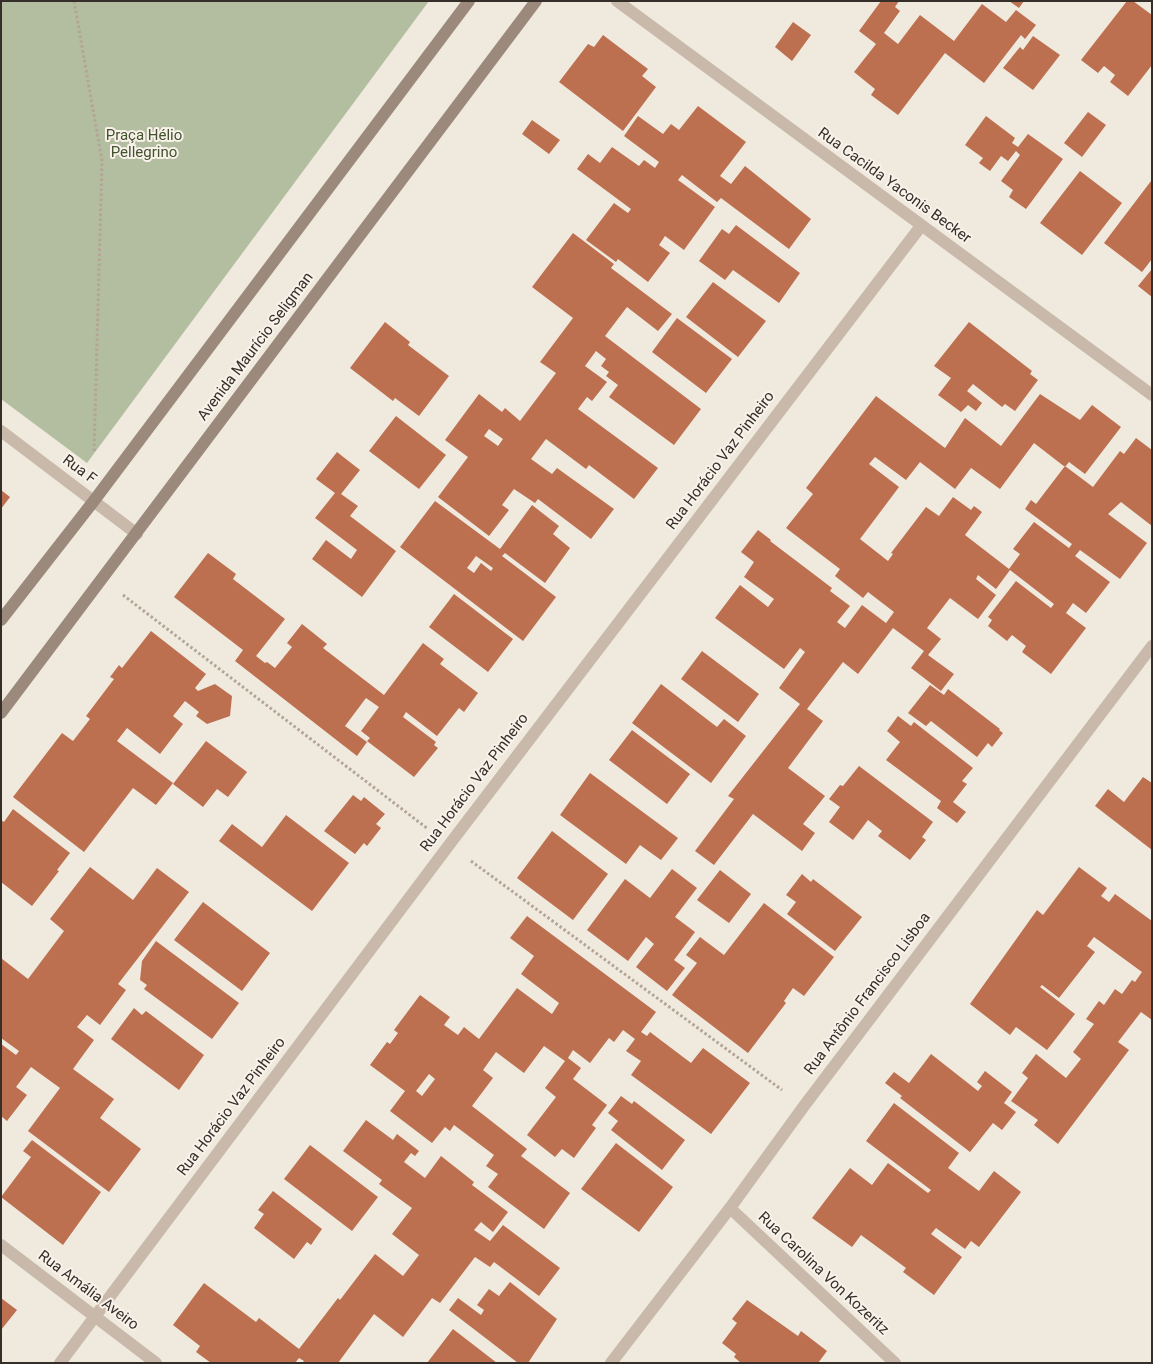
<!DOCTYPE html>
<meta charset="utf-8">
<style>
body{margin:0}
#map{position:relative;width:1153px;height:1364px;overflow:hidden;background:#f0e9de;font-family:Roboto,sans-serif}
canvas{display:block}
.frame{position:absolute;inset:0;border:2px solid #362e29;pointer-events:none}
</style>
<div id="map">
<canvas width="1153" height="1364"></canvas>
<div class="frame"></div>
</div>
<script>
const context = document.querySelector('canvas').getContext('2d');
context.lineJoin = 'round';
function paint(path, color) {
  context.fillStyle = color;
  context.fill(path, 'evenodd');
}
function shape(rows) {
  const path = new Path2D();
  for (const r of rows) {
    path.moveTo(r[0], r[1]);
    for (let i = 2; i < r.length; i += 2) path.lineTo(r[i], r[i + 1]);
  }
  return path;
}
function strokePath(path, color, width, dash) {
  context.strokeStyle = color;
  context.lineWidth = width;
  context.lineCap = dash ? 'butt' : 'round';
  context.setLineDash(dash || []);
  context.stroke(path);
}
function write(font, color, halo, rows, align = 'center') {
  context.font = font + ' Roboto,sans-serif';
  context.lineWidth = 4;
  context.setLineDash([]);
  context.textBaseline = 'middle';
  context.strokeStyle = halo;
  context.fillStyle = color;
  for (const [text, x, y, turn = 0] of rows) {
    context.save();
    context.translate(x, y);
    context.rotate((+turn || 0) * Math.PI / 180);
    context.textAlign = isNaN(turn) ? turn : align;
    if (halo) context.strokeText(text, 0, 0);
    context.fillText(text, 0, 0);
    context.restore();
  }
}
const green = shape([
 [1,1,429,1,87,463,1,399]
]);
const building = shape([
 [881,1,899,1,895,7,900,11,884,33,898,44,920,15,954,41,982,4,1006,22,1016,10,1036,25,1025,39,1021,35,984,83,945,53,898,115,871,95,875,89,854,72,876,44,859,31],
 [1009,1,1024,1,1019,8],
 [1127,1,1133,1,1152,15,1152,65,1128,96,1110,82,1115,75,1104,66,1098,73,1081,60],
 [793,22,811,35,792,61,775,47],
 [603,35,648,69,642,76,656,87,623,131,559,82,588,44,594,47],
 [1033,36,1060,55,1033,90,1003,68,1020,47,1023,50],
 [698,106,746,142,720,176,731,184,745,166,811,219,789,249,721,198,717,202,682,175,678,180,715,207,684,250,665,236,659,245,670,253,648,282,618,259,616,262,586,240,614,203,628,213,631,209,577,169,588,154,600,163,612,147,639,166,644,160,655,168,659,162,624,136,638,116,663,134,671,124,679,130],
 [1088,112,1106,125,1082,157,1064,143],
 [986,116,1015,138,1012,143,1018,147,1028,134,1063,159,1026,209,1009,197,1013,190,1001,181,1020,155,1016,151,1008,161,1001,156,990,171,979,163,983,158,965,145],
 [532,120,560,140,549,154,522,134],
 [1080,171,1122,203,1082,255,1040,223],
 [1151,181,1152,259,1142,272,1104,243],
 [736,225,800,273,779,303,733,270,725,280,699,261,722,229,729,234],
 [573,233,614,264,611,268,672,314,658,331,627,307,605,336,701,409,674,445,609,397,618,385,606,376,609,372,601,366,606,359,596,351,585,366,607,382,592,401,587,397,578,409,658,468,634,499,589,465,586,469,546,439,531,459,552,474,557,468,614,509,591,539,538,499,535,503,514,489,502,505,509,510,489,536,438,497,468,457,445,440,479,394,502,412,505,408,520,421,556,373,540,362,573,318,532,287],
 [489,429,503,439,498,446,484,436],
 [1152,269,1152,297,1138,286],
 [713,282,766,321,738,357,686,317],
 [677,318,732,359,706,393,652,352],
 [385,322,410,342,408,345,449,376,419,416,395,398,393,401,350,368],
 [969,322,1032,371,1030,374,1038,380,1015,411,1005,404,1002,407,973,384,967,391,982,403,976,411,968,405,961,412,938,395,951,378,934,366],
 [1040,394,1080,420,1092,405,1121,427,1085,474,1069,462,1065,467,1034,443,1000,489,971,468,955,489,920,462,906,480,875,457,869,464,899,487,860,539,888,561,893,554,891,553,926,507,939,516,953,497,971,510,974,506,982,512,965,535,1009,569,1020,554,1013,549,1034,522,1069,548,1072,544,1025,509,1031,500,1036,504,1065,466,1093,487,1120,451,1124,454,1136,438,1152,450,1152,526,1121,502,1108,514,1147,543,1120,579,1080,550,1075,556,1110,582,1086,613,1073,603,1066,613,1086,628,1051,674,1022,652,1026,646,1012,635,1007,641,988,626,992,620,988,617,1016,581,1051,608,1054,604,1010,570,996,589,978,575,976,579,996,595,978,619,950,598,927,628,941,639,928,655,954,674,941,691,911,668,924,651,893,628,858,674,843,662,807,709,823,721,788,768,825,796,803,824,815,833,802,851,753,814,714,865,695,851,734,799,728,796,800,704,779,688,805,652,800,648,784,669,715,618,740,585,768,607,774,599,744,577,754,562,741,552,758,530,771,540,770,541,832,588,830,591,850,606,837,622,845,628,862,605,886,623,894,612,868,592,863,598,835,576,840,569,786,528,813,494,806,488,876,396,945,448,965,418,1001,446],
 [396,416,446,455,419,489,369,451],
 [337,452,360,470,341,494,358,506,350,516,396,551,362,597,312,559,326,540,351,559,357,550,315,518,335,493,316,479],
 [1,490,10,497,1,509],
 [435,501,500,549,532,505,559,526,553,534,570,548,545,583,505,553,502,556,556,597,523,641,400,547],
 [476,556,493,568,491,571,481,563,474,573,467,568],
 [208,553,236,574,233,579,285,619,256,656,265,663,267,662,275,668,292,647,287,643,302,624,327,644,323,648,384,695,423,643,444,659,440,664,478,693,464,712,459,708,437,736,406,712,403,717,436,742,434,745,438,748,414,777,367,741,370,738,361,731,379,707,366,698,345,726,367,742,357,756,235,661,243,650,174,597],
 [454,594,513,639,488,672,429,627],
 [151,631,206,674,195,688,198,691,215,684,232,696,230,716,207,724,196,716,199,712,185,701,173,716,183,724,160,754,127,728,117,741,173,783,156,805,133,788,84,852,13,797,62,733,73,741,90,719,86,716,114,679,110,677,119,665,122,668],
 [702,651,759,694,738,722,681,679],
 [661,684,717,727,724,719,746,736,711,783,632,723],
 [930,685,944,695,948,689,1000,729,999,730,1003,733,992,747,988,743,977,757,931,721,926,726,908,713],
 [898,716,911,726,914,722,973,768,962,781,967,784,953,802,966,812,957,823,937,808,941,801,886,760,900,742,887,731],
 [632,730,690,774,667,804,609,760],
 [206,741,247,772,228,797,217,789,203,807,173,784],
 [859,766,933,822,922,837,926,840,910,860,878,836,882,831,868,820,853,840,829,822,840,807,829,799,840,785,843,786],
 [590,773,678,838,661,860,640,845,626,864,560,815],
 [1143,777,1152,783,1152,850,1095,806,1108,789,1124,802],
 [353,795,361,801,364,797,385,814,376,824,381,828,367,846,364,843,355,854,324,831],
 [13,809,70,853,57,870,59,871,32,906,1,882,1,820,4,822],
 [286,815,349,863,312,911,219,841,232,824,262,847],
 [552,831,608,874,573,920,517,878],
 [90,867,133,900,157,868,189,892,118,984,126,990,100,1025,87,1015,77,1027,94,1040,73,1069,114,1099,100,1118,141,1149,109,1192,28,1131,60,1088,31,1067,16,1087,27,1095,7,1121,1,1116,1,1044,16,1055,19,1051,1,1038,1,958,28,979,64,931,50,919],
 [1079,867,1107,888,1101,896,1109,902,1115,894,1152,921,1152,1020,1141,1012,1118,1042,1129,1050,1058,1144,1034,1125,1038,1120,1011,1101,1028,1078,1022,1073,1036,1054,1066,1078,1081,1059,1073,1052,1094,1024,1086,1019,1099,1001,1104,1005,1115,989,1122,994,1132,980,1135,982,1142,972,1094,937,1087,946,1095,952,1059,998,1042,985,1040,987,1075,1014,1047,1050,1016,1027,1010,1035,970,1004,1037,910,1043,915],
 [672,869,697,888,675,917,695,932,674,960,685,968,667,991,636,967,654,944,646,937,628,961,587,930,625,879,650,898],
 [720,870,751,894,729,923,697,900],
 [802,874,811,882,813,879,862,917,835,951,787,914,796,902,786,895],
 [203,902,270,953,242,991,174,940],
 [764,903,834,957,804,996,793,988,784,1001,786,1003,748,1053,672,995,697,963,686,955,700,937,724,955],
 [527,916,656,1012,641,1032,647,1036,650,1032,691,1063,703,1048,750,1083,711,1134,631,1075,641,1061,626,1051,635,1039,623,1030,614,1042,609,1038,590,1063,573,1050,568,1058,581,1068,573,1079,607,1105,592,1125,596,1128,574,1158,562,1149,555,1157,527,1135,556,1097,545,1088,565,1061,544,1046,524,1073,496,1052,483,1070,493,1078,472,1106,527,1149,521,1156,570,1193,544,1229,488,1187,498,1174,486,1166,494,1155,454,1125,450,1131,445,1127,432,1143,390,1111,405,1091,370,1065,387,1042,390,1044,398,1033,394,1030,420,995,450,1017,444,1025,458,1035,464,1027,479,1039,517,988,552,1014,559,1003,521,974,534,956,510,938],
 [429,1074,435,1079,422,1096,416,1091],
 [156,941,239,1003,212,1039,144,989,147,985,140,980,142,961],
 [134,1008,142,1015,146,1011,204,1055,179,1090,111,1039],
 [931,1054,978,1091,982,1086,977,1082,985,1071,1012,1092,1004,1103,1016,1112,1002,1130,993,1123,970,1152,900,1098,902,1096,885,1083,894,1072,909,1083],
 [621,1096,632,1104,634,1101,685,1140,662,1170,611,1130,618,1121,608,1113],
 [894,1103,959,1153,948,1168,979,1191,994,1171,1021,1192,979,1247,971,1241,965,1249,936,1228,931,1234,962,1257,934,1295,903,1272,906,1268,861,1235,852,1247,812,1218,850,1168,872,1185,888,1163,928,1193,931,1190,866,1141],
 [366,1120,393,1140,397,1134,419,1151,415,1156,411,1153,404,1162,425,1178,441,1156,474,1182,472,1185,508,1212,493,1232,481,1222,474,1230,490,1241,503,1225,560,1268,539,1296,494,1262,490,1267,475,1257,440,1303,432,1298,403,1337,374,1314,338,1363,302,1363,304,1361,299,1358,295,1363,211,1363,196,1352,200,1346,173,1325,204,1283,256,1322,259,1318,299,1349,338,1298,340,1300,375,1254,403,1276,419,1255,392,1234,412,1208,379,1184,382,1180,343,1151],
 [32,1140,101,1192,63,1245,1,1197,31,1157,23,1151],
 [616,1143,673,1187,639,1232,581,1189],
 [310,1145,378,1197,352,1231,284,1179],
 [273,1191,322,1229,311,1245,307,1242,294,1259,254,1228,264,1214,258,1210],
 [510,1282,557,1319,528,1363,518,1363,449,1310,458,1298,481,1315,484,1310,477,1305,489,1289,499,1296],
 [1,1298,17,1310,1,1330],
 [747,1300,798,1336,801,1331,827,1351,818,1363,741,1363,734,1357,736,1354,722,1343,737,1323,732,1319],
 [453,1329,497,1363,427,1363]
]);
const path = shape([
 [74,1,102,161,94,453],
 [123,595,428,829],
 [471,861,782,1090]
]);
const minor = shape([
 [617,1,1152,395],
 [1,431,137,534],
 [730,1208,895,1363],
 [1,1245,156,1363],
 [60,1363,449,845,921,226]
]);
const tertiary = shape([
 [611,1363,730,1208,804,1106,1152,646]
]);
const secondary = shape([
 [1,620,93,502,469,1],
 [1,713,536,1]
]);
const parkNames = [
 ["Praça Hélio",144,136],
 ["Pellegrino",144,153]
];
const streetNames = [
 ["Rua Cacilda Yaconis Becker",894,186,36],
 ["Avenida Maurício Seligman",256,347,-53],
 ["Rua Horácio Vaz Pinheiro",721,461,-53],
 ["Rua F",79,470,37],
 ["Rua Horácio Vaz Pinheiro",475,783,-53],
 ["Rua Antônio Francisco Lisboa",868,994,-53],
 ["Rua Horácio Vaz Pinheiro",232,1107,-53],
 ["Rua Carolina Von Kozeritz",823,1274,43],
 ["Rua Amália Aveiro",88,1291,37]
];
paint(green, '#b2be9f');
paint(building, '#bc704f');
strokePath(path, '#b3a495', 3, [2.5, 2.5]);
strokePath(minor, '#c8b9aa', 12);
strokePath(tertiary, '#c8b9aa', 12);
strokePath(secondary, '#9b897c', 12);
write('15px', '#43522f', '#f8f2ea', parkNames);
write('15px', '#362e29', '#f8f2ea', streetNames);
</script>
